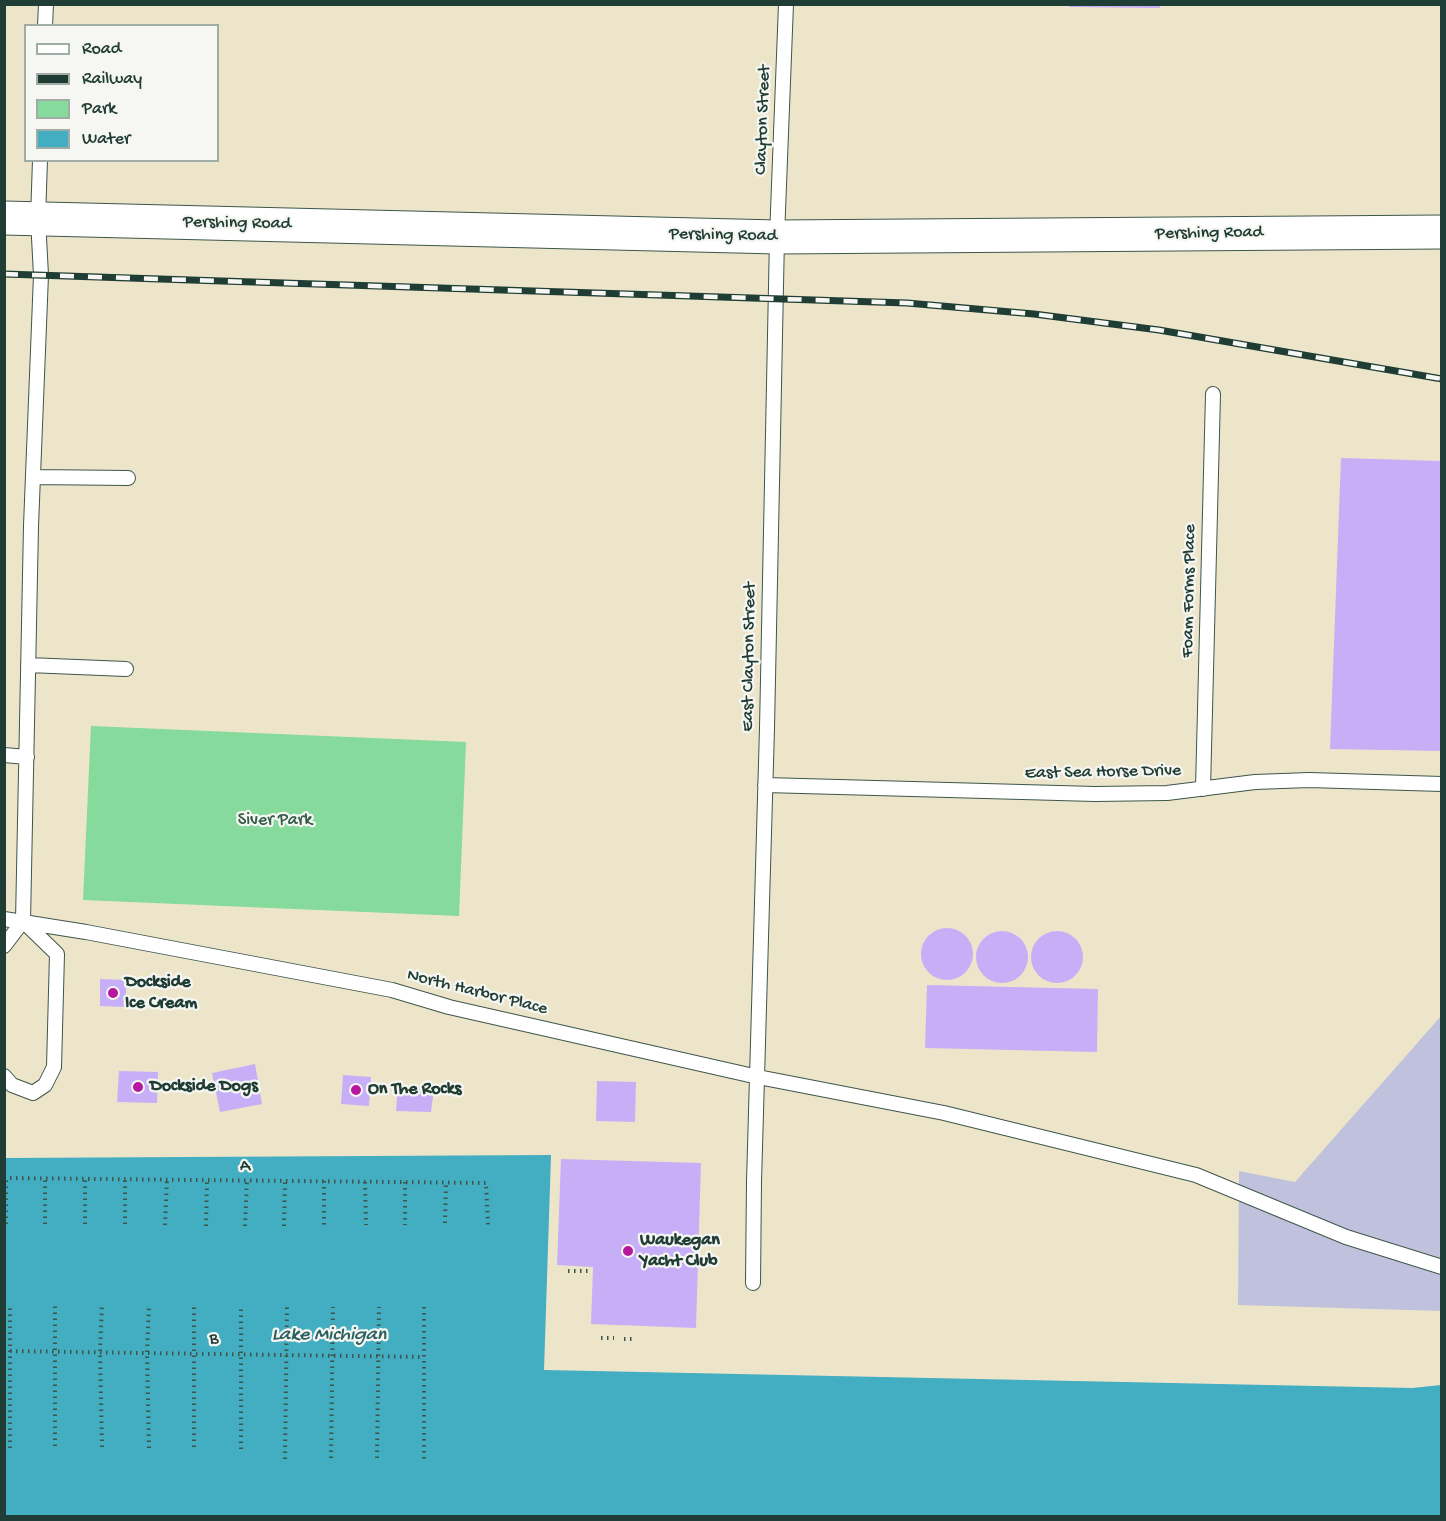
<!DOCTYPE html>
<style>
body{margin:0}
#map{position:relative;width:1446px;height:1521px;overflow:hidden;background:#ede5ca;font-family:"Gochi Hand",sans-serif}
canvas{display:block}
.frame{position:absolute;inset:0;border:6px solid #1f3d34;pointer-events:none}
.legend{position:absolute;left:24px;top:24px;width:195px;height:138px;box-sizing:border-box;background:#f6f6f2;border:2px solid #a0aca6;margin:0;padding:8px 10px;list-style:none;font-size:18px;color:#1f3d34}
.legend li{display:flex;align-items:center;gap:12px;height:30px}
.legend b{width:30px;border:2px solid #a0aca6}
</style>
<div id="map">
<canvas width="1446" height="1521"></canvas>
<div class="frame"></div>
<ul class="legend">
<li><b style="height:8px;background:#fff"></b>Road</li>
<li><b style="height:8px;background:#1f3d34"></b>Railway</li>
<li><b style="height:16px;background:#86da9b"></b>Park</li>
<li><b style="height:16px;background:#43adc2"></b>Water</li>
</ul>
</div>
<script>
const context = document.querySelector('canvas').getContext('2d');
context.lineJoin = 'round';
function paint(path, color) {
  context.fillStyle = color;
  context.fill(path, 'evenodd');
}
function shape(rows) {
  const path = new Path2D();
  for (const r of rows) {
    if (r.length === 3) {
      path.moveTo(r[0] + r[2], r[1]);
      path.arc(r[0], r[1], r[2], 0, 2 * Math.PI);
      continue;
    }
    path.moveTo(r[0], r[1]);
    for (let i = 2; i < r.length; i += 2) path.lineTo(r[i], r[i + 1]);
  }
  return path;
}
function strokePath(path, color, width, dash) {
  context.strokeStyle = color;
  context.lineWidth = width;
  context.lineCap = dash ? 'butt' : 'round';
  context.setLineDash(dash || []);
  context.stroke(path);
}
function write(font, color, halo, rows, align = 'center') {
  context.font = font + ' "Gochi Hand",sans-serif';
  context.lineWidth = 4.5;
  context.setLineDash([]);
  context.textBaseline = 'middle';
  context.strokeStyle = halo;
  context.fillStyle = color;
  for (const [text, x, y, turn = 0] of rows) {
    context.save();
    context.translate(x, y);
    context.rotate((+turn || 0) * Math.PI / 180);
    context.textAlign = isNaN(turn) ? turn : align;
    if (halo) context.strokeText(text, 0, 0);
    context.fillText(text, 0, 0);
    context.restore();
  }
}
const industrial = shape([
 [1441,1016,1441,1311,1238,1305,1239,1171,1295,1182]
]);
const green = shape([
 [91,726,466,742,459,916,83,900]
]);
const water = shape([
 [551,1155,544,1370,1412,1388,1441,1385,1441,1516,5,1516,5,1158]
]);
const building = shape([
 [1070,4,1160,4,1160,8,1070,7],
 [1341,458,1442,461,1442,751,1330,749],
 [947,954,26],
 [1002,957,26],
 [1057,957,26],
 [100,979,126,980,126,1007,100,1006],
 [927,985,1098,989,1097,1052,925,1048],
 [255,1064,262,1104,220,1112,212,1073],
 [119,1071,158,1072,157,1103,117,1102],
 [343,1075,371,1077,369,1106,341,1104],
 [597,1081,636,1082,635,1122,596,1121],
 [398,1086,434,1088,431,1112,396,1111],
 [561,1159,701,1163,696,1328,591,1324,593,1267,557,1265]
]);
const path = shape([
 [4,1178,486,1183,488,1225],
 [324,1181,324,1225],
 [365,1182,366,1225],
 [405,1182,405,1225],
 [445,1223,446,1183],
 [6,1224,6,1178],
 [45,1224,45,1179],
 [85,1224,85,1179],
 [125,1224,125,1180],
 [165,1225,167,1180],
 [206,1226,207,1180],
 [245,1226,247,1181],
 [284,1226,285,1181],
 [568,1271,588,1271],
 [424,1307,424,1459],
 [601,1338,614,1338],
 [624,1339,634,1339],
 [4,1351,424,1357],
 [55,1446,55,1304],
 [102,1447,100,1352,102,1305],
 [194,1447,194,1305],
 [10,1448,10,1305],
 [149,1448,147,1353,149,1305],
 [241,1449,241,1307],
 [331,1458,333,1307],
 [377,1458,379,1307],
 [285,1459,287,1305]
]);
const lane = shape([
 [45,26,46,4],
 [33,477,128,478],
 [28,665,126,669],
 [4,755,27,757],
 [765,785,1095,794,1167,793,1255,782,1309,780,1442,784],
 [1203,789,1213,394],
 [4,919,86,932,392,990,449,1007,758,1077,944,1113,1196,1175,1346,1237,1442,1267],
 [4,946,23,921,31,526,41,275,38,219,40,160],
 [4,1076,12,1085,33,1093,45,1085,54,1067,57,954,23,921],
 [753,1283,754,1182,767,728,777,237,786,4]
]);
const secondary = shape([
 [4,218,777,237,1442,232]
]);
const rail = shape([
 [4,274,907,303,1034,314,1159,330,1442,379]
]);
const markers = [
 [113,993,6,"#b5179e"],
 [138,1087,6,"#b5179e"],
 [356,1090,6,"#b5179e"],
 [628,1251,6,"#b5179e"]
];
const streetNames = [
 ["Clayton Street",764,120,-88],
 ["Pershing Road",237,224,1],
 ["Pershing Road",1209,234,-1],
 ["Pershing Road",723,236,1],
 ["Foam Forms Place",1190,591,-89],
 ["East Clayton Street",750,657,-89],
 ["East Sea Horse Drive",1103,773,-1],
 ["North Harbor Place",477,993,14],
 ["A",245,1167,1],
 ["B",214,1340,1]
];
const parkNames = [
 ["Siver Park",275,821]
];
const poiNames = [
 ["Dockside",125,983],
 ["Ice Cream",125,1004],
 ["Dockside Dogs",150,1087],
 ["On The Rocks",368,1090],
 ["Waukegan",640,1241],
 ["Yacht Club",640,1262]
];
const waterNames = [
 ["Lake Michigan",329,1336]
];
paint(industrial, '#c0c2dd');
paint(green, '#86da9b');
paint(water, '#43adc2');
paint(building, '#c7aff8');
strokePath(lane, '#3e564a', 16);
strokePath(secondary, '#3e564a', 35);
strokePath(path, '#3e564a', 4, [1.5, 4.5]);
strokePath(lane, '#fff', 14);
strokePath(secondary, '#fff', 33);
strokePath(rail, '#1f3d34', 7);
strokePath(rail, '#f6f6f2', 4.5, [14]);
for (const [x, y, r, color] of markers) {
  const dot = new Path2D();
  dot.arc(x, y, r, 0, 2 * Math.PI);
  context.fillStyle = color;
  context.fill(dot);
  strokePath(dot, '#f6f6f2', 2);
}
write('18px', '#1f3d34', '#f6f6f2', streetNames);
write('18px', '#345c49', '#f6f6f2', parkNames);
write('bold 18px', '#1f3d34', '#f6f6f2', poiNames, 'left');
write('italic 20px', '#2a5f5f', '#f6f6f2', waterNames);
</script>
